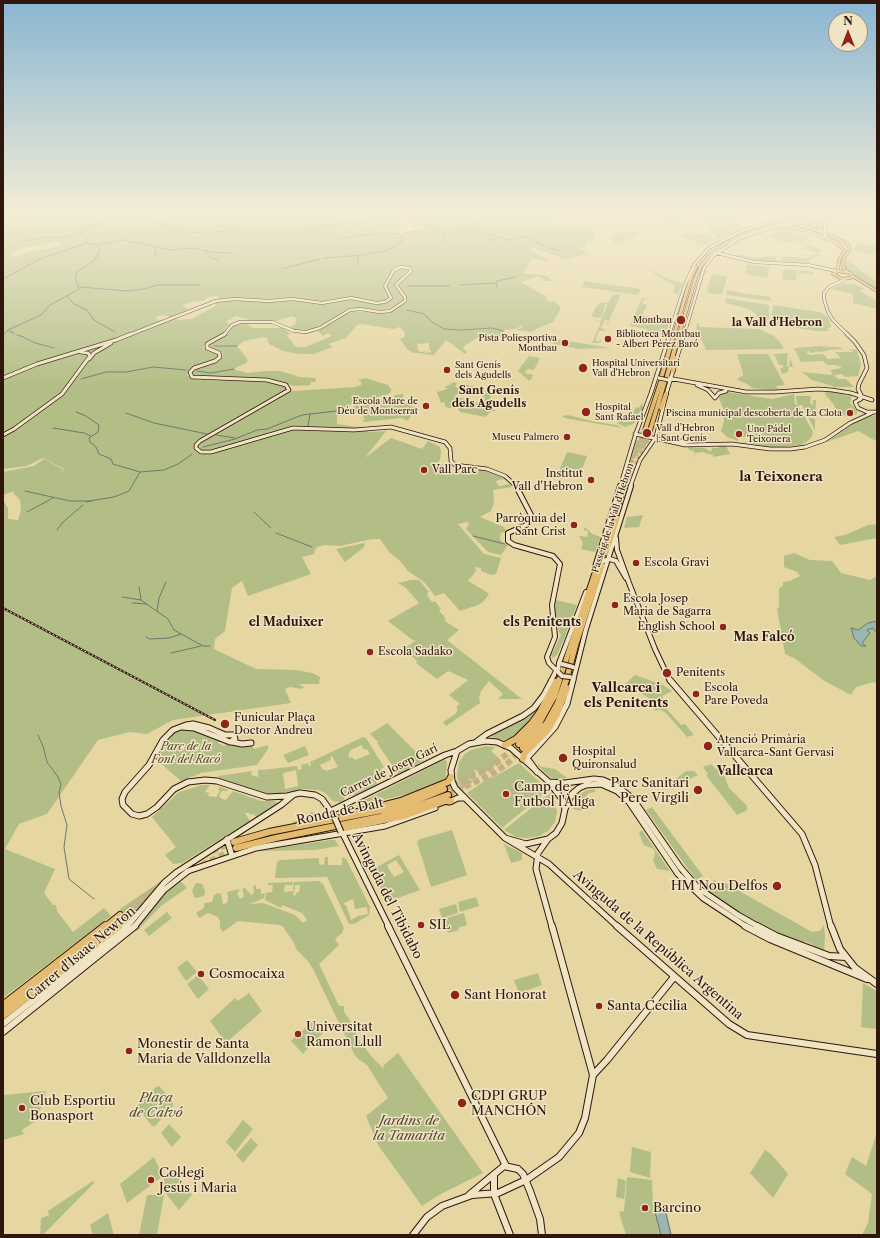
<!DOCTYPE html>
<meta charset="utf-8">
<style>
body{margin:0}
#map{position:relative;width:880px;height:1238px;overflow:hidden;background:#e6d6a2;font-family:"Libre Caslon Text",serif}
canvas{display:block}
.frame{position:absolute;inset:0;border:4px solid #30170d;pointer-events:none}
.north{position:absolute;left:828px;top:12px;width:40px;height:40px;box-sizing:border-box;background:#efe4c3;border:1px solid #a3927a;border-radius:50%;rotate:0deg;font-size:11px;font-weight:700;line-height:16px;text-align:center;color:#30170d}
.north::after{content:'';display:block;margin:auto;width:14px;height:18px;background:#8f2418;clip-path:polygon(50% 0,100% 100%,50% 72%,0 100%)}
</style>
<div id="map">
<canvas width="880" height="1238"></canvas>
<div class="frame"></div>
<div class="north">N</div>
</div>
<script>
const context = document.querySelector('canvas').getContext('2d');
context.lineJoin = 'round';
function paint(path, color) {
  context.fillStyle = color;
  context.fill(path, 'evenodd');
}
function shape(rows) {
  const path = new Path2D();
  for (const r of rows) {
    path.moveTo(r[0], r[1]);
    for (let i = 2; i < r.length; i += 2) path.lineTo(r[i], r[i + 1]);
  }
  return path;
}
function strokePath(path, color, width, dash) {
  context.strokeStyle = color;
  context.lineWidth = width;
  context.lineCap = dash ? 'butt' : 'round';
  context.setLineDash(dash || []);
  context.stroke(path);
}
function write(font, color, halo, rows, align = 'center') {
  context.font = font + ' "Libre Caslon Text",serif';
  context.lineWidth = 3;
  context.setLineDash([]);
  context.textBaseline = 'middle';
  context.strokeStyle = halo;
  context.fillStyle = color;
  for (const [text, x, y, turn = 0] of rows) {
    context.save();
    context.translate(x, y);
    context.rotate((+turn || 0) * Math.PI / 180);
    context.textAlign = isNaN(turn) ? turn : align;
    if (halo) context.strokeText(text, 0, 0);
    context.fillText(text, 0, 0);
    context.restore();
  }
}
const green = shape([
 [3,214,570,214,545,223,549,226,584,226,593,229,595,236,594,241,585,241,587,245,580,248,588,254,568,259,562,259,557,256,552,255,533,248,530,250,549,260,544,262,541,259,532,259,523,273,547,276,552,281,547,281,538,276,521,282,546,296,547,301,556,302,561,308,553,322,536,329,533,332,515,330,522,328,522,324,520,327,514,329,504,330,505,334,501,335,498,341,493,344,495,341,493,340,497,337,489,334,496,337,493,339,483,336,478,337,464,346,463,348,467,352,465,354,446,340,434,355,419,354,431,352,431,350,429,350,429,343,417,344,418,351,421,352,426,351,425,353,414,353,408,350,400,339,404,337,405,333,400,327,393,329,362,324,357,325,346,338,328,344,333,347,314,354,299,354,283,351,269,344,267,338,264,337,244,341,237,346,248,360,246,363,233,369,247,373,267,371,279,371,291,374,299,377,315,378,316,382,310,382,311,385,294,386,268,379,197,377,192,373,196,368,215,363,221,359,223,357,222,352,213,349,208,346,227,335,231,328,234,325,246,324,253,328,283,328,291,334,286,335,296,347,305,347,332,336,328,333,323,336,318,331,350,311,388,313,401,305,398,304,385,310,350,308,318,328,306,330,293,329,290,326,294,325,297,319,292,316,276,321,250,320,236,316,226,322,230,324,227,327,225,332,205,343,203,348,218,354,218,357,214,360,191,368,187,375,195,380,265,381,283,386,286,388,286,391,293,391,355,387,361,385,361,382,358,380,366,378,388,385,391,389,391,392,388,394,337,409,342,412,355,411,354,406,356,405,390,399,393,398,395,395,403,394,404,401,416,401,415,404,412,404,412,407,416,407,415,411,412,411,413,412,408,421,401,418,364,422,363,420,367,420,364,419,363,413,358,411,356,412,359,413,337,416,337,424,364,428,369,432,386,431,365,458,391,438,422,449,428,441,440,447,441,452,440,460,438,461,454,473,468,469,482,470,490,472,506,479,498,480,496,482,499,486,510,484,512,487,493,490,494,502,491,511,480,517,504,527,507,532,501,533,500,539,502,542,508,545,501,555,488,552,466,529,469,524,467,522,458,524,484,554,501,558,496,574,491,575,481,571,481,568,475,567,476,571,468,581,485,591,489,594,484,601,478,605,460,611,444,593,435,596,424,582,408,571,400,561,389,552,380,539,372,539,340,546,325,545,317,547,315,550,314,554,302,557,311,574,248,596,242,581,232,588,225,631,215,639,214,649,256,669,296,670,312,673,320,677,319,684,299,684,304,687,302,689,290,687,285,689,291,703,173,720,147,734,130,732,98,740,47,814,19,824,5,849,55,869,44,893,53,905,56,905,57,911,73,932,104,908,111,916,3,998,3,500,8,508,8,519,18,520,21,510,20,500,13,493,14,491,3,495,3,472,34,466,44,459,64,470,58,474,64,469,43,458,27,466,3,469],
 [393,216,407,216,410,219,412,226,418,227,417,222,419,220,421,225,428,228,408,232,410,231,406,231,403,234,394,232,403,227,404,226,403,225,383,232,378,231,399,224,399,221,396,220,385,220],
 [52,242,60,243,61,245,46,249,35,250,24,253,21,256,10,257,15,251,24,247,40,246],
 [214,296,217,296,218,299,210,302,226,301,216,303,215,306,192,319,178,320,173,318,163,322,156,319,156,317,163,315,170,317,187,310,187,308,182,306,190,302,203,301,209,297],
 [658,214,700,214,696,216,690,215,694,217,687,219,683,218,677,223,655,217],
 [704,214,729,215,735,219,733,223,745,227,719,239,706,225,709,223,702,219,701,216],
 [789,229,810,238,802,240,809,245,823,250,816,253,803,248,808,245,805,246,797,241,783,243,767,234],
 [624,231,626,232,624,235,627,232,635,231,640,235,622,243,618,243,616,244,608,237,617,236,617,234,610,234],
 [694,232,699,235,706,233,716,240,708,242,711,244,701,246,682,235],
 [859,243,877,247,877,251,873,255,854,250,853,249],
 [739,254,753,258,778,256,776,259,777,262,760,261,735,256],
 [818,254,819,256,812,259,807,263,785,262,781,260,784,256,805,258],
 [844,260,847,260,877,282,877,290,855,277,853,274,846,270,844,265],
 [747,264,769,267,768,278,745,274,746,268,744,266,746,266],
 [645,267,670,280,683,283,680,290,679,290,679,295,673,293,675,285,661,278],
 [787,269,805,271,808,270,808,271,814,272,812,276,809,273,806,275,805,272,804,274,798,274,799,271,797,271,796,281,782,279,783,270],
 [716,274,727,277,723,292,721,294,712,294,707,291,711,276],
 [584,281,641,289,641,290,638,295,582,287],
 [844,284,854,284,873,292,865,289,860,291,877,301,877,309,853,303,853,294,830,289],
 [727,290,742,293,771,297,770,301,726,295],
 [618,294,621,294,607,325,606,325,608,320,605,320,601,328,606,330,605,331,599,331,595,341,599,341,601,340,601,342,598,343,592,343,601,322,590,319,601,321,602,319,600,318,604,314,607,304,605,304,603,314,599,318,591,317,595,308,601,302,608,303,612,296],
 [642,298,649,299,644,299,642,303,647,305,645,310,643,310,643,315,668,321,669,323,667,329,650,335,648,333,643,334,647,329,630,326],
 [726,298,769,305,769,318,767,321,762,323,756,314,749,309,725,303],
 [773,305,819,312,828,317,831,327,827,329,829,331,816,331,771,324],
 [698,322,700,327,759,329,774,336,780,342,784,349,706,350,696,328],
 [534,335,553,338,544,339,551,343,553,343,556,339,610,348,578,349,537,340,539,336,537,339,532,338],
 [834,345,821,347,839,347,844,349,828,350,828,351,820,352,815,351,816,352,811,353,809,351,806,352,810,355,823,354,828,359,841,358,835,352,854,352,848,349,857,350,861,365,858,376,845,377,842,374,834,375,838,379,846,379,854,387,833,387,833,386,812,380,802,372,833,375,830,370,842,368,839,366,835,365,827,365,823,361,801,362,794,348],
 [788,353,787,366,789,367,790,357,793,367,789,367,788,372,782,374,780,368,783,368,783,365,779,365,774,354],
 [737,354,768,354,785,385,776,386,778,389,787,389,774,390,752,388,747,384,738,380,738,378,743,376,743,373],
 [529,356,540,358,534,370,528,369,524,373,534,375,532,376,533,377,529,381,517,370,521,370,519,369],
 [452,382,453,385,453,382,457,383,455,387,463,389,466,384,470,386,478,387,475,390,483,388,484,389,479,390,486,391,482,393,477,391,458,394,455,395,456,399,463,398,468,402,474,402,473,403,484,401,486,396,484,398,482,394,490,391,489,393,490,391,492,393,490,397,493,400,485,405,483,403,472,403,483,404,485,406,491,403,488,408,468,405,465,406,496,410,490,412,486,417,460,412,458,409,461,406,449,408,446,407,444,402,441,403,437,392,448,389,444,387,450,385],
 [826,391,843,393,847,396,849,394,852,395,850,403,857,410,857,414,850,417,837,413,834,405,825,394],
 [727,392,772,399,794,394,795,405,797,405,796,396,811,396,810,403,813,405,813,400,816,400,815,417,809,416,809,418,815,419,815,430,802,405,798,405,813,432,812,436,808,441,800,445,775,448,742,442,786,443,791,441,762,440,760,437,738,437,738,441,727,437,721,431,724,421,723,408,719,398,721,394],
 [642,403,643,408,639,419,633,424,625,427,617,423,619,420,624,422,628,422,636,407,639,408],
 [568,415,591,421,616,425,622,428,565,418,562,416],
 [877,415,876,441,858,431,827,442,858,420,871,416],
 [642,437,648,439,649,442,646,445,644,445,645,447,640,450,637,456,634,456,634,459,631,459,634,446,637,440,640,441,639,438],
 [719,446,726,446,730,454,713,457,713,455,702,452,695,453,695,458,694,451,689,450,688,447,705,448,711,452,712,448,719,448],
 [567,452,587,456,579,477,558,473],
 [643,515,639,527,624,528,627,517],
 [877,524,877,538,840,545,834,537,845,535,868,525],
 [584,527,593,534,601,537,595,552,581,549,583,543,579,536,587,537,588,532,586,530,584,531],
 [364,543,365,544,363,548,345,562,336,549],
 [794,553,810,560,832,561,841,573,870,580,877,576,877,684,873,682,856,687,851,695,823,680,794,658,785,654,777,608,779,607,779,588,783,586,783,582,790,581,800,576,797,572,784,567,784,556],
 [411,580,419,580,429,592,427,594,428,597,432,602,435,601,441,609,439,611,444,616,446,622,459,630,447,640,522,699,498,699,503,694,489,681,481,691,479,697,480,703,446,726,443,722,454,715,457,712,457,706,460,704,449,695,468,680,448,671,437,679,416,663,417,661,404,649,418,639,414,641,388,621,419,603,406,588,398,583],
 [556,600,577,605,564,639,557,655,553,658,551,656,561,635,559,632,555,610],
 [635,675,663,685,672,691,662,696,667,703,664,706,681,725,685,724,694,735,687,737,666,713,659,709,656,711,650,703,652,700,631,687,628,690,623,686],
 [542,703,534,718,514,738,513,737,504,740,491,737,491,735,526,717],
 [387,723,416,752,423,761,398,774,377,743,384,738,378,742,370,734],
 [184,729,197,731,215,740,220,741,218,743,224,746,226,744,242,747,252,746,254,749,268,745,268,749,257,765,200,773,199,774,181,781,157,760,168,738,176,731],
 [363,737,366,738,384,767,381,769,383,773,382,778,376,781,377,784,355,795,352,792,346,794,343,801,341,802,333,801,325,793,318,790,303,789,281,793,264,793,217,778,219,776,252,771,251,775,258,777,258,770,271,769,297,766,298,770,302,769,301,765,308,763,309,766,311,765,310,762],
 [361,745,365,750,367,749,370,754,355,760,352,757,350,758,348,755,351,750],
 [332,756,338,767,326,771,325,769,323,770,320,765,331,760,330,757],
 [296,770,298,786,285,789,283,773],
 [305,746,309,755,288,763,283,755],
 [486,746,495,747,491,751,501,760,482,775,475,769,474,770,476,774,469,779,473,782,463,789,459,783,457,776,459,762,465,754,471,750],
 [444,760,447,761,445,781,408,794,360,805,359,803],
 [519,763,548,790,502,828,467,793,490,777,492,778],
 [538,764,542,767,555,769,567,778,557,779,550,777,537,765],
 [711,764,717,770,722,770,729,788,747,806,747,810,737,815,712,783,706,775,708,774,703,767],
 [686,771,694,771,698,775,687,780,681,786,676,786,674,783,677,778],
 [202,785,210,785,205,792,209,793,208,796,216,797,220,791,218,790,220,787,228,790,227,791,222,791,219,796,222,799,226,800,233,791,261,801,276,801,277,804,256,817,254,814,251,815,249,813,245,813,250,821,182,863,173,864,165,855,176,847,152,817,179,792],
 [595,789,595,792,589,793,586,796,581,811,573,809,574,802,579,795,587,790],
 [550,793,555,802,557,812,555,822,548,831,539,836,527,838,516,837,504,830],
 [652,807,703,876,696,880,646,810],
 [310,812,318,813,322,812,325,818,294,825,293,822,310,815],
 [452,830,467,875,431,887,417,842,420,839],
 [642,830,656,851,670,871,657,869,653,860,655,854,655,851,652,848,644,845,639,833],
 [330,840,335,840,339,846,315,850,258,851],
 [504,844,522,853,522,860,511,863],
 [399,855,420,890,398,898,386,899,371,870],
 [396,860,404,872,394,877,390,871,387,865],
 [325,857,328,857,328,865,342,865,342,857,346,859,370,907,369,915,354,924,349,924,327,877,275,878,277,862,280,860,319,858,319,864,324,865],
 [353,899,355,909,367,907,368,914,358,916,351,920,346,905,344,905,344,903],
 [173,873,187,888,161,906,137,931,120,909],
 [714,880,723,885,725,883,812,932,820,931,824,925,825,938,824,952,817,949,813,945,804,941,804,944,778,934,757,924,715,899,705,891,704,888],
 [319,881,323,884,344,928,342,933,335,939,339,945,319,964,339,1006,344,1006,344,1012,351,1022,359,1040,372,1057,384,1069,383,1066,398,1053,483,1173,439,1195,422,1206,378,1145,366,1116,388,1098,367,1065,358,1059,354,1054,313,969,308,961,296,949,294,943,283,927,280,925,238,921,223,932,220,928,220,922,218,917,208,913,199,918,196,913,204,908,204,903,212,902,214,895,218,893,221,894,223,904,227,903,228,898,227,892,239,889,239,892,237,893,240,899,244,897,243,891,242,889,245,888,251,895,254,893,253,886,256,885,256,889,261,889,261,894,265,893,264,898,250,904,263,903,295,915,303,923,307,920,302,913,282,905,281,908,265,900,266,893,272,892,273,885,268,885,268,883,293,882,292,886,291,885,285,885,284,892,293,891,295,892,293,893,293,895,295,896,296,893,299,892,300,885,295,885,295,890,293,890,294,882],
 [198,883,202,884,205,891,204,896,195,898,192,891,195,884],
 [476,897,479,906,460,912,458,902],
 [456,904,458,913,442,918,439,909],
 [167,912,172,918,149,936,144,930],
 [464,913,467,925,458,928,459,930,448,933,443,919],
 [187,960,197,972,186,981,177,968],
 [538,973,542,985,519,993,514,980],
 [198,975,209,989,198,999,187,984],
 [863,983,877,991,877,1029,861,1027],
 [249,993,262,1011,226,1043,210,1021,235,998,238,1001],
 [311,1021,323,1033,315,1041,314,1040,303,1054,291,1041,299,1033,300,1034],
 [159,1086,173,1102,173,1106,155,1126,152,1126,138,1108,138,1105,156,1087],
 [46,1091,37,1120,22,1130,24,1134,3,1140,3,1095],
 [243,1120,253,1129,235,1152,226,1142],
 [169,1124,181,1137,172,1147,161,1133],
 [877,1132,877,1235,862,1235,868,1223,872,1194,845,1174,852,1157,866,1166],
 [251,1138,258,1145,243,1163,236,1155],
 [632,1147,651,1152,650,1178,630,1172,631,1159,642,1162,631,1159],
 [765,1150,771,1154,788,1174,773,1198,750,1173],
 [154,1157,163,1176,127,1203,120,1184],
 [172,1170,192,1195,179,1210,159,1185],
 [627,1177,652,1180,653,1204,665,1204,672,1235,626,1235,619,1212,624,1211],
 [618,1178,626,1181,624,1199,616,1197],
 [93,1181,94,1183,43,1235,40,1235,41,1218,49,1215,48,1211],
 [147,1195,164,1195,157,1235,139,1235],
 [108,1213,114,1235,93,1235,90,1225]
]);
const water = shape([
 [877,621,877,633,873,628,867,630,870,633,862,643,866,646,861,646,854,638,851,628,858,630,868,623,877,621],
 [665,1210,671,1235,661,1235,655,1212,665,1210]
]);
const stream = shape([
 [249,214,266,221],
 [469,214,478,223,475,228],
 [415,216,418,222,434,230],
 [111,219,147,218,170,228,186,232,204,233,236,230],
 [358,225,362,222],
 [311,230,346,222,414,215],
 [476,230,507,240,516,239],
 [520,230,521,233],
 [301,231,309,230],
 [436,231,445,235,468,228,475,229],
 [342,238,381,233,401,234],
 [518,238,525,236,549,248,560,251],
 [443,240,444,235],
 [489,240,500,238],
 [26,241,40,238,65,238,80,232],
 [98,245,123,240,172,250,193,248,212,252,232,253],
 [206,251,210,257,218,260],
 [155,256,156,248],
 [358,256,358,265],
 [324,258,363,255,388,250,401,242,402,234,430,228],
 [282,269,320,259],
 [3,279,40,259,87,243],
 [496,283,497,287],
 [460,285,496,283,497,281,516,277],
 [408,286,450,286],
 [80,287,127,291,144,289,158,285,199,285],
 [67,296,74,304,87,310,94,320,115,332],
 [407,310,424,314,432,322,444,329,461,330,492,328,503,331],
 [9,331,14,333],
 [3,335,8,330,41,315,50,305,79,289,75,277,77,272,95,260,100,249,97,245,88,244,86,237,80,231,105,222,116,214],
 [17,335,24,337],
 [25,338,35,343,54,348],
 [214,346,237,346],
 [197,371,211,373,234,369],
 [81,379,106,372,126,372,153,367,186,370],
 [76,412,86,416,99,425,98,432,89,438,90,442,96,447,99,454,111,459,113,464,140,472],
 [126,413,154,423,207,434],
 [308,427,310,414],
 [53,428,84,433,91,436],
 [216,435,235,438],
 [203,447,235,439,257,430,267,429,302,415,336,411],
 [25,491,70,501,89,501,114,497,129,491,140,472,164,470,178,464,192,454],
 [86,502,92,501],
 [27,512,53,498],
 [254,512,271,528],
 [57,530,63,522,83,505],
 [276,533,312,547],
 [473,536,505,544],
 [139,587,141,600,168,619,174,630,203,646,210,646],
 [122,597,141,600],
 [132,603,147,604],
 [157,611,159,598,166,582],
 [146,637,150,639,169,638,181,634],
 [171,653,201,646],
 [38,735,43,746,47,762,58,777,61,784,59,792,61,806,67,825,64,847,69,879,94,899]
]);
const highwayTunnelFar2 = shape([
 [628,475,634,455,644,433],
 [631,476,649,434]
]);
const highwayTunnelFar1 = shape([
 [613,518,617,507],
 [598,564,602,553]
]);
const highwayTunnel = shape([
 [444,789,490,768,519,744],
 [448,795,494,773,508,763,523,748],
 [212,851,232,843],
 [202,865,234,849],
 [120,915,162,884],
 [124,921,141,908]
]);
const secondaryFar4 = shape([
 [825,220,825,237,828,239],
 [777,227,842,214],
 [717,253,754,262,808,265,836,271],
 [846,279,829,287,824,293,824,299,828,312,833,320,848,335],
 [129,335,216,301,235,299,269,301,292,299,322,303,351,298,376,303,385,302,391,298,385,286,394,270,401,267,410,268,411,271,396,285,405,297,405,301,390,311,380,312,360,309,350,310,320,328,306,332,294,331,272,322,240,322,232,325,224,335],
 [669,335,685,285,694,265,709,248,741,231,763,224,814,214],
 [684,335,704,268,713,256,740,238,764,230]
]);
const secondaryFar3 = shape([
 [225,334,207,344,207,348,219,353,220,357,215,361,194,368,190,372,192,377,267,380,286,385,289,390,200,441,196,445,196,448,201,452,211,452,293,428,354,430,391,427,445,442,450,448,451,461,455,465,487,469,505,476,517,487],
 [847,334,855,342,864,355,867,368,859,384,858,389,861,395,859,399],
 [89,359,94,353,111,343],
 [3,378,37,364,116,340,131,334],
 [668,378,746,392,775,392,818,389,832,390,851,393,872,400],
 [697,385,708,390,715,398,719,393,726,391],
 [861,399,855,402,858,408,867,412,877,412],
 [635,434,685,445,732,444,770,449,791,449,805,447,825,440,850,423,874,412],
 [3,435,14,429,62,394,90,356,88,353,81,352],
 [664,438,685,442,703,440],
 [620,487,636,433,651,393,670,334],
 [630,487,640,460,656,437,667,391,684,334]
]);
const secondaryFar2 = shape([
 [516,486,532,517,528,524,508,533,508,541,514,545,553,556,560,564,552,605,555,637,547,657,549,663,558,672],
 [616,538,617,550,629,583,655,649,670,681],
 [598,558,603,561,610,559,616,561,626,578],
 [595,567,620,486],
 [558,672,559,663,586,592],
 [551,681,557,669],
 [573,681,586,629,631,486]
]);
const secondaryFar1 = shape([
 [670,680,802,834,815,865,831,927],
 [182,727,194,728,230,742,235,739,234,735,225,735,209,728,193,724,186,725,173,730,163,740,149,765,125,792,122,799,123,805,132,814,139,816,147,814,157,807,174,789,188,782,205,780,217,781,267,797,287,796,300,793,315,795,322,799,334,816],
 [486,741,497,742,511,748,549,782,562,799,565,809,562,823,556,833,548,839,526,844,505,838,455,788,452,781,451,770,457,751,469,744,486,741],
 [232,742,242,744,251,743],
 [476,742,487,734,523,716,534,708,544,695,552,680],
 [537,772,527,758,555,727,567,704,573,680],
 [549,782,565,783,594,779,603,780,617,786,633,799,680,867,698,888,738,915,759,927],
 [449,802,458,798,464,798],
 [565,809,572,794,579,788,586,785,601,784,617,791,629,802,678,874,703,898,747,927],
 [331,811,445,755,457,751],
 [342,832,389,927],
 [505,838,549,864,618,927],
 [227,839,232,856],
 [548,839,538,853,536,869,552,927],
 [125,927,131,922,164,883,177,872,281,805,293,795],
 [134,927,164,890,188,871,256,848,385,826,435,808]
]);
const secondary = shape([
 [388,926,506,1166],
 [617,926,729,1024,747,1035,877,1054],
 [745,926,770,939,867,979],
 [757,926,776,936,829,956,846,957],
 [831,926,840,949,855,968,877,984],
 [3,1024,127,926],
 [3,1032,135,926],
 [593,1075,607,1060,674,977],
 [494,1175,494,1194,510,1235],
 [469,1195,504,1166,518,1169,523,1174,530,1191,540,1219,542,1235],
 [413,1235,427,1217,442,1206,472,1195,498,1193,526,1180,559,1157,579,1133,585,1118,593,1075,552,926]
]);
const primary = shape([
 [781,214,785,219],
 [795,218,800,214],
 [800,222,811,223,815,226,808,227],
 [796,224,828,234,848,244,850,249,844,258,843,263,844,269,848,272],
 [771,228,788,227,803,230],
 [808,231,837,243,842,248,844,252,839,260,838,271],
 [824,232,818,226,818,221,838,215],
 [838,271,850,273,854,277,842,279,833,274,838,271],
 [854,277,877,291]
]);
const highwayFar4 = shape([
 [674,335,691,277,696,267],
 [679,335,696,277,701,266,709,256,725,244,748,233,790,222,832,214]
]);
const highwayFar3 = shape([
 [673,371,675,358],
 [662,375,674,334],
 [667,376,679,334],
 [661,408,666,394],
 [644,433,661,381],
 [649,434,665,381],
 [624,487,628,475]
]);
const highwayFar2 = shape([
 [617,507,624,486],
 [606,553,617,518],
 [559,681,598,564],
 [566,681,576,644,602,565]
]);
const highwayFar1 = shape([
 [519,744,539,723,554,696,559,680],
 [505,745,516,739,532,723,540,712,556,682],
 [523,748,547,723,558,703,566,680],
 [523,759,524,754,547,731,557,714,567,688],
 [350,814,401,801,448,782,451,777],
 [344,828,404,816,445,801,451,801],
 [234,842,269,832,382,810,412,802,444,789],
 [236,848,276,838,380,817,409,809,448,795],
 [105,927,120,915],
 [117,927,124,921]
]);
const highway = shape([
 [3,1006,106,926],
 [3,1015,118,926]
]);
const rail = shape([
 [3,608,215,720]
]);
const secondaryBridgeFar3 = shape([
 [824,214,825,220]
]);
const secondaryBridgeFar2 = shape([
 [659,378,668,380]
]);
const secondaryBridgeFar1 = shape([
 [562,664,573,667],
 [558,672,562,676,570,677]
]);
const secondaryBridge = shape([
 [334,816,341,832]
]);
const markers = [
 [681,320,5,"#8f2418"],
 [608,339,4,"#8f2418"],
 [565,343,4,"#8f2418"],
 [583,368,5,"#8f2418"],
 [447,370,4,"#8f2418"],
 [426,406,4,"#8f2418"],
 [586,412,5,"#8f2418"],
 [850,413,4,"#8f2418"],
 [647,433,5,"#8f2418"],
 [739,434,4,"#8f2418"],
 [567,437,4,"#8f2418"],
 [424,470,4,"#8f2418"],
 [591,480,4,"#8f2418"],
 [574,525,4,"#8f2418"],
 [636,563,4,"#8f2418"],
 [615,605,4,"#8f2418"],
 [723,627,4,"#8f2418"],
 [370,652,4,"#8f2418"],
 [667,673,5,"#8f2418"],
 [696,694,4,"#8f2418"],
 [225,724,5,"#8f2418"],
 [708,746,5,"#8f2418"],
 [563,758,5,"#8f2418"],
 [698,790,5,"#8f2418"],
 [506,794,4,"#8f2418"],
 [777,886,5,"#8f2418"],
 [421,925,4,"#8f2418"],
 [201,974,4,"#8f2418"],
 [455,995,5,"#8f2418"],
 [599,1006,4,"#8f2418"],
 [298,1034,4,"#8f2418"],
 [129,1051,4,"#8f2418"],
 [462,1103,5,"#8f2418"],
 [22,1108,4,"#8f2418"],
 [151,1180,4,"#8f2418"],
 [645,1208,4,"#8f2418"]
];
const farPoinames = [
 ["Montbau",672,320,"right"],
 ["Biblioteca Montbau",616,334],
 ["- Albert Pérez Baró",616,344],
 ["Pista Poliesportiva",557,338,"right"],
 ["Montbau",557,348,"right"],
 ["Hospital Universitari",592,363],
 ["Vall d'Hebron",592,373],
 ["Sant Genís",455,365],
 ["dels Agudells",455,375],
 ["Escola Mare de",418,401,"right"],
 ["Déu de Montserrat",418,411,"right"],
 ["Hospital",595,407],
 ["Sant Rafael",595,417],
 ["Piscina municipal descoberta de La Clota",842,413,"right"],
 ["Vall d’Hebron",656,428],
 ["| Sant Genís",656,438],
 ["Uno Pádel",747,429],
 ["Teixonera",747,439],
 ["Museu Palmero",559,437,"right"]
];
const farStreetnames = [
 ["Passeig de la Vall d'Hebron",613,518,-72]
];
const farQuarternames = [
 ["la Vall d'Hebron",777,323],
 ["Sant Genís",489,391],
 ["dels Agudells",489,404]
];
const poiNames = [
 ["Vall Parc",432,470],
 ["Institut",583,474,"right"],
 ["Vall d'Hebron",583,487,"right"],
 ["Parròquia del",566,519,"right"],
 ["Sant Crist",566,532,"right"],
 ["Escola Gravi",644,563],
 ["Escola Josep",623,599],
 ["Maria de Sagarra",623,612],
 ["English School",715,627,"right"],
 ["Escola Sadako",378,652],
 ["Penitents",676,673],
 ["Escola",704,688],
 ["Pare Poveda",704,701],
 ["Funicular Plaça",234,718],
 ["Doctor Andreu",234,731],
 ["Atenció Primària",717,740],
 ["Vallcarca-Sant Gervasi",717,753],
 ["Hospital",572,752],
 ["Quironsalud",572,765]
];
const parkNames = [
 ["Parc de la",186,747],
 ["Font del Racó",186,760]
];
const streetNames = [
 ["Carrer de Josep Garí",389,771,-26]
];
const neighbourhoodNames = [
 ["el Maduixer",286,623],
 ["els Penitents",542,623],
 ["Mas Falcó",764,638],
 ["Vallcarca",745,772]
];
const quarterNames = [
 ["la Teixonera",781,477],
 ["Vallcarca i",626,688],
 ["els Penitents",626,703]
];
const nearPoinames = [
 ["Parc Sanitari",689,783,"right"],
 ["Pere Virgili",689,798,"right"],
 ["Camp de",514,787],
 ["Futbol l'Àliga",514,802],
 ["HM Nou Delfos",768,886,"right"],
 ["SIL",429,925],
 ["Cosmocaixa",209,974],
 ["Sant Honorat",464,995],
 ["Santa Cecilia",607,1006],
 ["Universitat",306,1027],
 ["Ramon Llull",306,1042],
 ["Monestir de Santa",137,1044],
 ["Maria de Valldonzella",137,1059],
 ["CDPI GRUP",471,1096],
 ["MANCHÓN",471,1111],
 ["Club Esportiu",30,1101],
 ["Bonasport",30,1116],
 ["Col·legi",159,1173],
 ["Jesús i Maria",159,1188],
 ["Barcino",653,1208]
];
const nearStreetnames = [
 ["Ronda de Dalt",340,812,-12],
 ["Avinguda del Tibidabo",387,896,63],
 ["Avinguda de la República Argentina",658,945,41],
 ["Carrer d'Isaac Newton",81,954,-40]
];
const nearParknames = [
 ["Plaça",156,1098],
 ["de Calvó",156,1113],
 ["Jardins de",409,1121],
 ["la Tamarita",409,1136]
];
paint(green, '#b3be86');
paint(water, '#9ab6b0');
strokePath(water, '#70766f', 1);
strokePath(stream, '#70766f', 1);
strokePath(highwayTunnelFar2, '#c2b084', 4, [4, 2]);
strokePath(highwayTunnelFar1, '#c2b084', 5, [5, 2.5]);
strokePath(highwayTunnel, '#c2b084', 6, [6, 3.5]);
strokePath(secondaryFar4, '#30170d', 3.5);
strokePath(secondaryFar3, '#30170d', 4.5);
strokePath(secondaryFar2, '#30170d', 6);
strokePath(secondaryFar1, '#30170d', 7);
strokePath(secondary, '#30170d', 8);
strokePath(primary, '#30170d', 3.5);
strokePath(highwayFar4, '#30170d', 4);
strokePath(highwayFar3, '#30170d', 5.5);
strokePath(highwayFar2, '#30170d', 7);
strokePath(highwayFar1, '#30170d', 8);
strokePath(highway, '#30170d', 10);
strokePath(secondaryFar4, '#efe4c3', 2.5);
strokePath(secondaryFar3, '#efe4c3', 3);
strokePath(secondaryFar2, '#efe4c3', 4);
strokePath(secondaryFar1, '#efe4c3', 5);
strokePath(secondary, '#efe4c3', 6);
strokePath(primary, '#e3bb71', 2.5);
strokePath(highwayFar4, '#e3bb71', 3);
strokePath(highwayFar3, '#e3bb71', 4);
strokePath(highwayFar2, '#e3bb71', 5);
strokePath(highwayFar1, '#e3bb71', 6);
strokePath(highway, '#e3bb71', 8);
strokePath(rail, '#30170d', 2);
strokePath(rail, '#efe4c3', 1, [2]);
strokePath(secondaryBridgeFar3, '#30170d', 3.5, []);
strokePath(secondaryBridgeFar2, '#30170d', 4.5, []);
strokePath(secondaryBridgeFar1, '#30170d', 6, []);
strokePath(secondaryBridge, '#30170d', 7, []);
strokePath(secondaryBridgeFar3, '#efe4c3', 2.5);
strokePath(secondaryBridgeFar2, '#efe4c3', 3);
strokePath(secondaryBridgeFar1, '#efe4c3', 4);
strokePath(secondaryBridge, '#efe4c3', 5);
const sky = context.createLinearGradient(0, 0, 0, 387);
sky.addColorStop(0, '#89b5d2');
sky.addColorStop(0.55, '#f4edd5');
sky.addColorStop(1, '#f4edd500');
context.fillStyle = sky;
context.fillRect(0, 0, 880, 387);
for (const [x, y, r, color] of markers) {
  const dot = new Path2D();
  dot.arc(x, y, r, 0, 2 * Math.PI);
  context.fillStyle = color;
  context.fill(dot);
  strokePath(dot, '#efe4c3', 1.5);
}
write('9px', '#30170d', '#efe4c3', farPoinames, 'left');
write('9px', '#30170d', '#efe4c3', farStreetnames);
write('bold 11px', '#30170d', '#efe4c3', farQuarternames);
write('11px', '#30170d', '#efe4c3', poiNames, 'left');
write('italic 11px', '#574931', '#efe4c3', parkNames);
write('11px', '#30170d', '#efe4c3', streetNames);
write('bold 12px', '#30170d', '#efe4c3', neighbourhoodNames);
write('bold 13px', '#30170d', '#efe4c3', quarterNames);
write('13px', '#30170d', '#efe4c3', nearPoinames, 'left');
write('13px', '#30170d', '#efe4c3', nearStreetnames);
write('italic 13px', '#574931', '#efe4c3', nearParknames);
</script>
